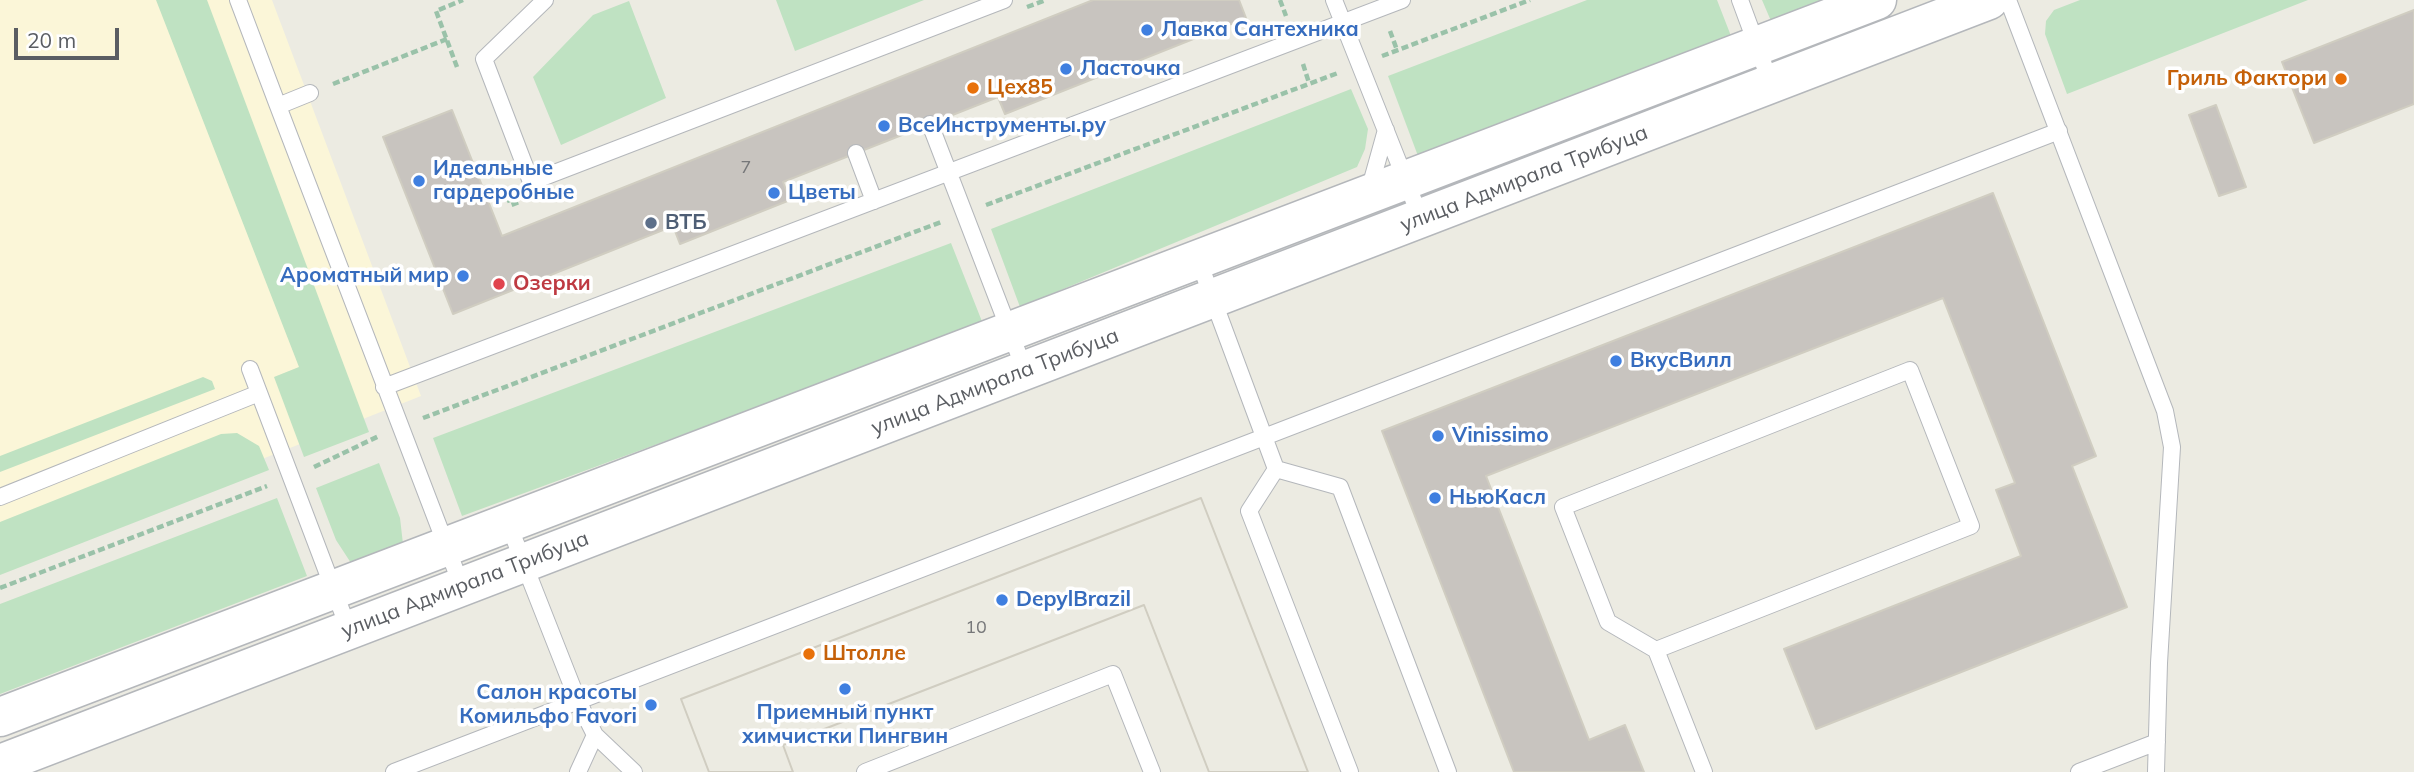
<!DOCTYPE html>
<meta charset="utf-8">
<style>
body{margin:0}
#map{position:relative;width:2414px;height:772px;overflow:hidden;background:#ecebe2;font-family:Mulish,sans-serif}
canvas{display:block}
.scale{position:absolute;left:14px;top:28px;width:105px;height:32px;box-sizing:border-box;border:4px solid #5a5d62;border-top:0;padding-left:9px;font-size:21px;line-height:24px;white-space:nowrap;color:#5a5d62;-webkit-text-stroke:5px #fff;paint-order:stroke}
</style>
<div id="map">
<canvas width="2414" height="772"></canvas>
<div class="scale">20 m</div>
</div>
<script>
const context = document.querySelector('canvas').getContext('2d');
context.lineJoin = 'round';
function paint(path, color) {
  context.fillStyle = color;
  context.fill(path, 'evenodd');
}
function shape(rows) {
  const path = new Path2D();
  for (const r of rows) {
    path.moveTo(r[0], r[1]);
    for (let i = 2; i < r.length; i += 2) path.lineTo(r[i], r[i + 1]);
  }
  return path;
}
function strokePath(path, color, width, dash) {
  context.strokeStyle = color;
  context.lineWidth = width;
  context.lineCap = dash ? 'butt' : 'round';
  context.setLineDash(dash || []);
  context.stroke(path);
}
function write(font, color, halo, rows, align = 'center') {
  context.font = font + ' Mulish,sans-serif';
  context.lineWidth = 7;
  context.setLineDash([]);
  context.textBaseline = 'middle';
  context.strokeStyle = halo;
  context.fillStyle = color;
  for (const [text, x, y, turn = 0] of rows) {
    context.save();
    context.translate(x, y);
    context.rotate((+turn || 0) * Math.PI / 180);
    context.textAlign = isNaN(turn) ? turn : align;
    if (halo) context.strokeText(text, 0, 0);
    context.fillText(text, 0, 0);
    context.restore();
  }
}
const commercial = shape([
 [0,0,272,0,421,396,0,563]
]);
const green = shape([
 [156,0,207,0,369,432,304,457,274,377,299,367],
 [776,0,924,0,795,51],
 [1587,0,1717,0,1731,36,1418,156,1388,76],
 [1762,0,1827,0,1771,21],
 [2080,0,2308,0,2067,94,2045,34,2046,21,2054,10],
 [629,1,666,98,561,145,533,77,593,15],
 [1351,89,1368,129,1365,149,1357,167,1020,307,991,229],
 [951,243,983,324,462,516,433,438],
 [203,377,212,381,215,389,0,472,0,456],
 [237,433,259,446,269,470,0,575,0,522,221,434],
 [379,463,400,518,403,544,351,563,336,540,316,488],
 [277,498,307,576,0,694,0,604]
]);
const building = shape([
 [1093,0,1239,0,1246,18,1005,114,998,97,783,182,790,200,680,244,673,226,453,314,383,137,452,110,502,236,1093,0],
 [2414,10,2414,104,2314,143,2282,62,2414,10],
 [2216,105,2246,187,2219,196,2189,115,2216,105],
 [1993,193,2096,456,2072,466,2127,607,1816,729,1784,649,2021,556,1996,490,2015,483,1943,298,1486,476,1589,740,1625,725,1644,772,1514,772,1382,431,1993,193],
 [1201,498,1308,772,1209,772,1144,605,783,745,793,772,709,772,681,699,1201,498],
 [1201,498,1308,772,1209,772,1144,605,783,745,793,772,709,772,681,699,1201,498]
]);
const path = shape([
 [1280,0,1286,16],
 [1027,7,1046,0],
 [1390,31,1397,50],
 [1382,56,1530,0],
 [1303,64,1309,83],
 [457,67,436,11,463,0],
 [333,84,447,39],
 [507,196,511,205,519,202],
 [986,205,1338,73],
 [423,418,941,222],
 [314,467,379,436],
 [0,588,267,486]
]);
const service = shape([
 [238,0,278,106],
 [545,0,484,59,531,182,1004,0],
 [1334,0,1421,219],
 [1740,0,1771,84],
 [2008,0,2165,411,2172,447,2159,663,2156,772],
 [310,93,278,106,462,587],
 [930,124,1025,371],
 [856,153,874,201],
 [1369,191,1386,130],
 [1198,259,1276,469,1249,511,1350,772],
 [250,369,349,630],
 [384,387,1402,0],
 [1276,469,1340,487,1448,772],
 [0,497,259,393],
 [508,523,578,701,595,735,634,772],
 [1656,650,1971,526,1910,370,1563,507,1608,622,1656,650,1704,772],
 [394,772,2059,131],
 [578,772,595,735],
 [865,772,1113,674,1152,772],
 [2079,772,2157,742]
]);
const tertiary = shape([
 [0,717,1877,0],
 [0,764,1989,0]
]);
const markers = [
 [1147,30,7,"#3f7fe0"],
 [1066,69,7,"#3f7fe0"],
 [2341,79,7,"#e8710a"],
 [973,88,7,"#e8710a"],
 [884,126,7,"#3f7fe0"],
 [419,181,7,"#3f7fe0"],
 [774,193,7,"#3f7fe0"],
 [651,223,7,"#5c6f8a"],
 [463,276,7,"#3f7fe0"],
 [499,284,7,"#e0444e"],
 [1616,361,7,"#3f7fe0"],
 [1438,436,7,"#3f7fe0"],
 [1435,498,7,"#3f7fe0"],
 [1002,600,7,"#3f7fe0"],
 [809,654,7,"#e8710a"],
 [845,689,7,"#3f7fe0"],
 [651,705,7,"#3f7fe0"]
];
const numberNames = [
 ["7",746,168],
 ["10",976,628]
];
const shopNames = [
 ["Лавка Сантехника",1161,30],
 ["Ласточка",1080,69],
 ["ВсеИнструменты.ру",898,126],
 ["Идеальные",433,169],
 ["гардеробные",433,193],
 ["Цветы",788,193],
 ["Ароматный мир",449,276,"right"],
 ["ВкусВилл",1630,361],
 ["Vinissimo",1452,436],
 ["НьюКасл",1449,498],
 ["DepylBrazil",1016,600],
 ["Салон красоты",637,693,"right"],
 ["Комильфо Favori",637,717,"right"],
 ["Приемный пункт",845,713,"center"],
 ["химчистки Пингвин",845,737,"center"]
];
const foodNames = [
 ["Гриль Фактори",2327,79,"right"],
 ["Цех85",987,88],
 ["Штолле",823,654]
];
const streetNames = [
 ["улица Адмирала Трибуца",1524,179,-21],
 ["улица Адмирала Трибуца",995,382,-21],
 ["улица Адмирала Трибуца",465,585,-21]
];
const serviceNames = [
 ["ВТБ",665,223]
];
const healthNames = [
 ["Озерки",513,284]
];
paint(commercial, '#fbf6d8');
paint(green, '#bfe2c2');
paint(building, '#c8c4bf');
strokePath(building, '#d0cdc1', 2);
strokePath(service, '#b4b7bb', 18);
strokePath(tertiary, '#b4b7bb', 41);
strokePath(path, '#9ac2a9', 4.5, [7, 3.5]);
strokePath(service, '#fff', 16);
strokePath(tertiary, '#fff', 38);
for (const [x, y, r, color] of markers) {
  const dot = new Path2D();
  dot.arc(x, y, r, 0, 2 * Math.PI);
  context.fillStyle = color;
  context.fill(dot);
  strokePath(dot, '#fff', 2.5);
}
write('18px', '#767779', null, numberNames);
write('bold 21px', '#366cbe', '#fff', shopNames, 'left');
write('bold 21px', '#c56008', '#fff', foodNames, 'left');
write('21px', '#5a5d62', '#fff', streetNames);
write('bold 21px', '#4e5e75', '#fff', serviceNames, 'left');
write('bold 21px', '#be3a42', '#fff', healthNames, 'left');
</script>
